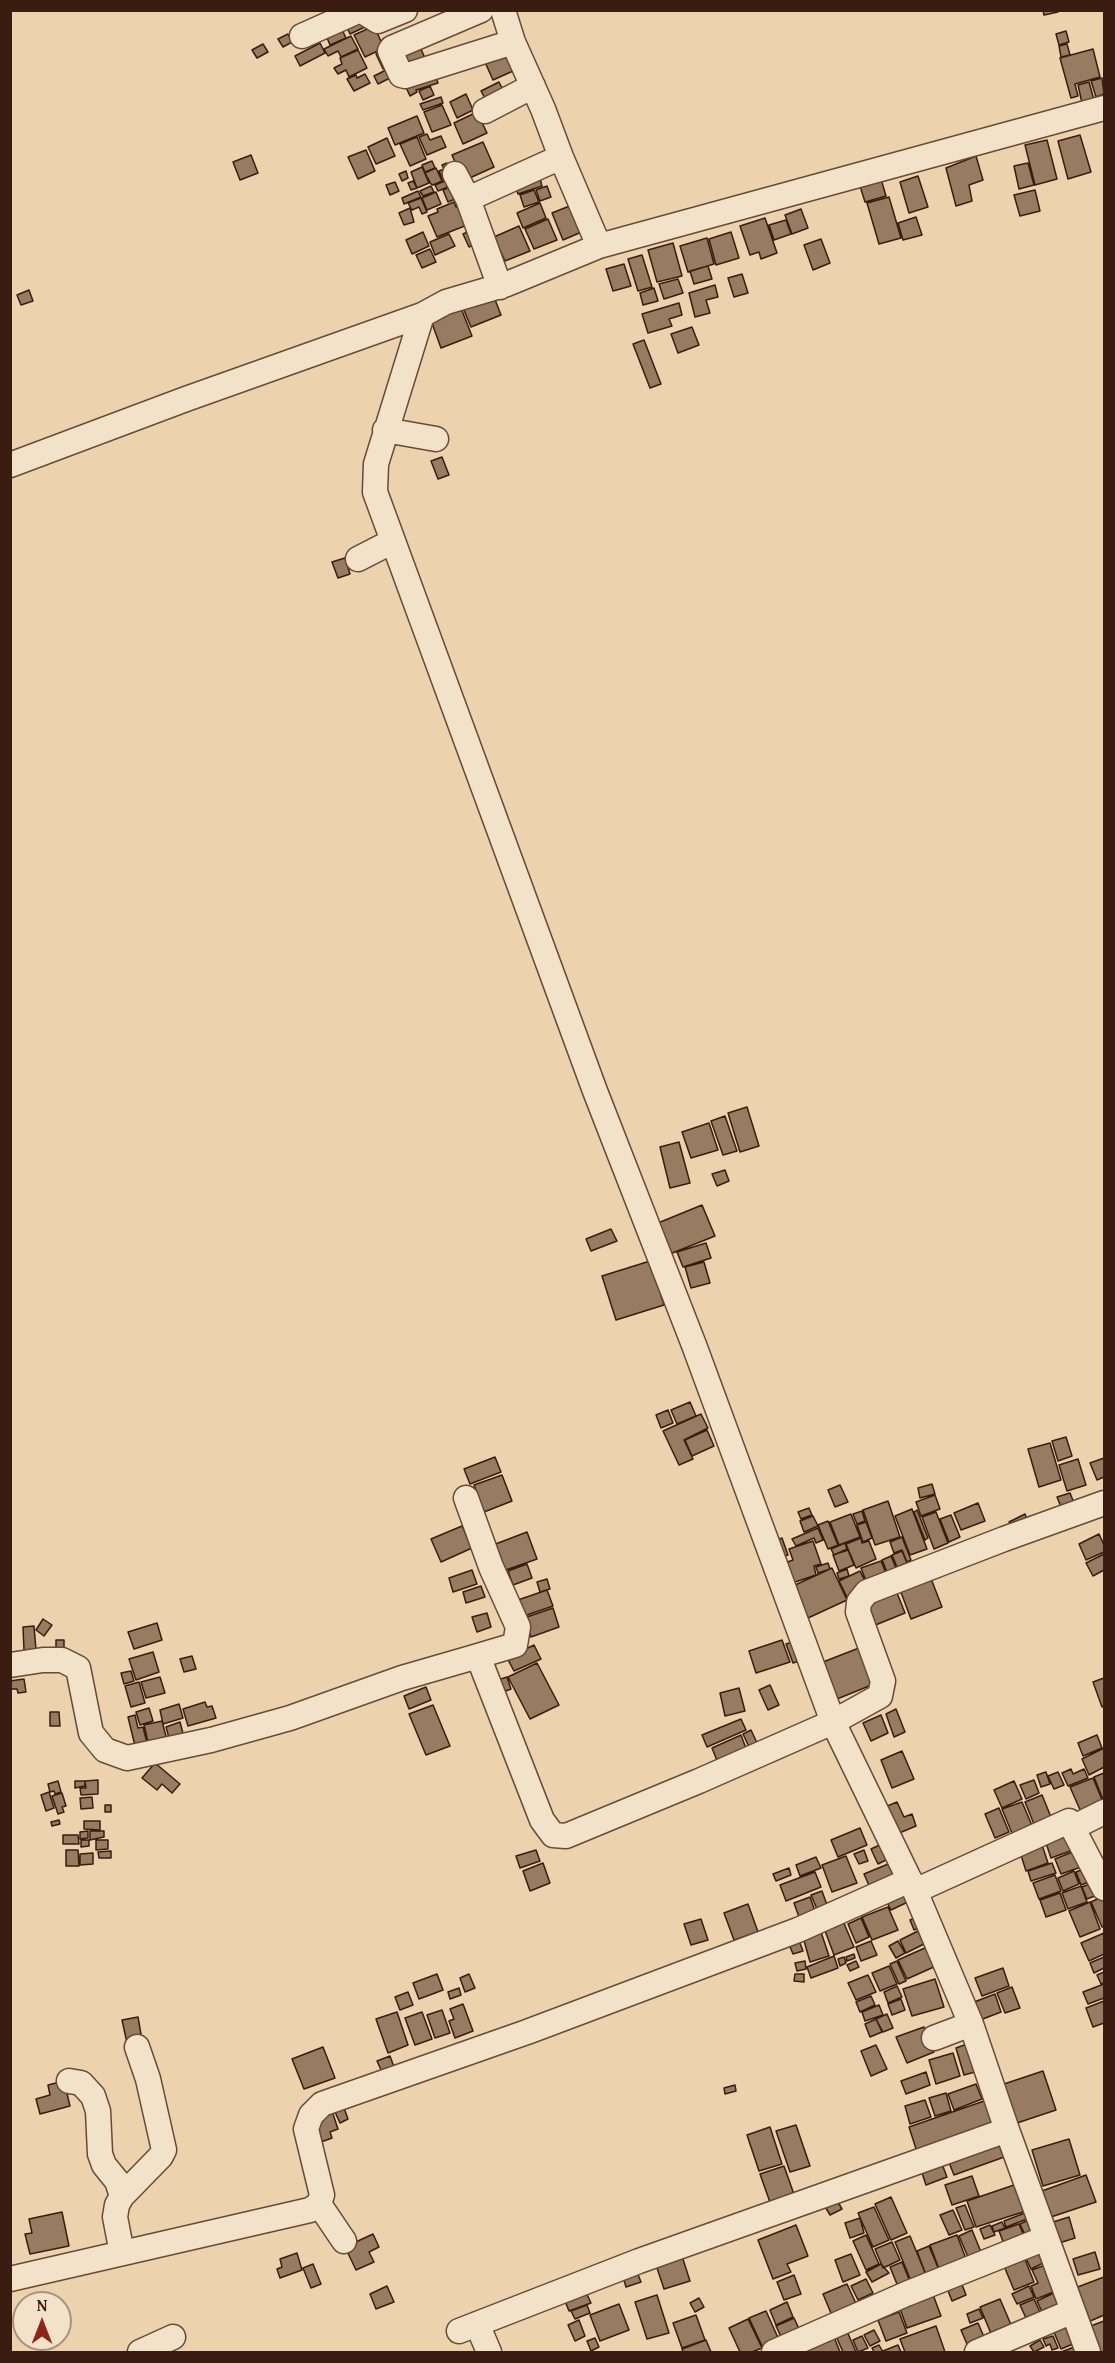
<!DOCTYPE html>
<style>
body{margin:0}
#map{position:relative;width:1115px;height:2363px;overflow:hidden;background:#edd3ad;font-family:"Gentium Book Plus",serif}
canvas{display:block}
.frame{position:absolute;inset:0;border:12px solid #3a1d10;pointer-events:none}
.north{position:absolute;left:12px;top:2291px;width:60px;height:60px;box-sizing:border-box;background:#f3e2ca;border:2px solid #a99380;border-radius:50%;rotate:0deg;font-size:16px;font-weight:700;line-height:24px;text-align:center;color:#3a1d10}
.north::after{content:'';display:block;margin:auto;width:21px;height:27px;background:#8f2418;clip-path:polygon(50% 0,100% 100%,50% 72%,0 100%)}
</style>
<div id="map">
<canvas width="1115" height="2363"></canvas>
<div class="frame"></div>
<div class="north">N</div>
</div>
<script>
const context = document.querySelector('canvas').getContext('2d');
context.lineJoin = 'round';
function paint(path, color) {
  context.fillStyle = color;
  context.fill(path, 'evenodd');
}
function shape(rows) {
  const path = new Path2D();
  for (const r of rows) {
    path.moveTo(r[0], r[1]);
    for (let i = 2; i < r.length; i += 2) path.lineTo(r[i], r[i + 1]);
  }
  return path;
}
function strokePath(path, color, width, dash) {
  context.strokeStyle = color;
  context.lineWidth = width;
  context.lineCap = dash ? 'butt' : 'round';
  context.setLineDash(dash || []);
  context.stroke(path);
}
const building = shape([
 [1043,10,1058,10,1058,12,1044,15,1043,10],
 [361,13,367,26,350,34,344,21,361,13],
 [338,21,346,38,330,45,323,28,338,21],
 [374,26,384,48,365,57,354,35,374,26],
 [1066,31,1069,42,1059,45,1056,34,1066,31],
 [288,34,292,42,283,47,278,39,288,34],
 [351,36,358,49,341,57,338,51,328,56,324,49,351,36],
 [417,40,428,65,405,74,394,49,417,40],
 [320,43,325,53,300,66,295,56,320,43],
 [263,44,268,52,257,58,252,50,263,44],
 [1067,44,1070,55,1061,57,1059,46,1067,44],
 [1093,49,1100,77,1075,84,1078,96,1071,98,1060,58,1093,49],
 [358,50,367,68,349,77,346,70,338,74,334,68,342,64,340,58,358,50],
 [384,50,392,65,383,69,376,54,384,50],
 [505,51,513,71,493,80,484,60,505,51],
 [386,70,390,78,378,84,374,76,386,70],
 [433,70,438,83,416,90,417,92,410,96,404,83,433,70],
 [365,74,370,83,354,91,347,79,356,75,357,78,365,74],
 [1102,78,1104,94,1096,97,1091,81,1102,78],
 [499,82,505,94,487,102,481,91,499,82],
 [1089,82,1094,100,1082,103,1078,85,1089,82],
 [430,86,434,95,423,100,419,91,430,86],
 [466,94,473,110,457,118,450,102,466,94],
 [441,97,443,103,423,110,420,104,441,97],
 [442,105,451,125,432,132,424,112,442,105],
 [477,112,487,133,463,144,454,123,477,112],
 [417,116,424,133,395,145,388,128,417,116],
 [427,134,430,140,441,136,446,147,427,155,419,137,427,134],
 [1080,135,1091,172,1068,179,1058,141,1080,135],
 [417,137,426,159,410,166,400,144,417,137],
 [387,138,395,156,376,164,368,147,387,138],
 [1047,140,1057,179,1035,185,1025,145,1047,140],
 [483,142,494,167,463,181,452,155,483,142],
 [366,150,375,171,358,179,348,157,366,150],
 [251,155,258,173,240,180,233,162,251,155],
 [976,156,983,180,969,185,972,201,956,206,946,168,976,156],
 [432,161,435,168,425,172,422,165,432,161],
 [447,163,453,176,443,180,439,171,444,169,442,165,447,163],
 [1028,163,1034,185,1019,189,1014,166,1028,163],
 [422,167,429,183,417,188,411,172,422,167],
 [436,168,442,181,433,185,431,184,425,173,436,168],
 [406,171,408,178,402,181,399,174,406,171],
 [539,174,542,186,518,194,514,182,539,174],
 [918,176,928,207,909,213,900,182,918,176],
 [453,178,455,184,438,191,435,185,453,178],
 [881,179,886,196,865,202,860,186,881,179],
 [413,181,417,188,411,190,408,183,413,181],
 [395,182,399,191,390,195,386,185,395,182],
 [457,184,464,201,457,204,455,199,448,202,443,190,457,184],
 [431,186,434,192,423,196,420,191,431,186],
 [547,186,551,197,540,201,536,190,547,186],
 [534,190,539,202,524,207,520,195,534,190],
 [1035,190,1040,211,1020,216,1014,195,1035,190],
 [418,191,421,197,404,204,402,198,418,191],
 [436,192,441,204,427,210,422,198,436,192],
 [889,197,901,238,879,244,867,203,889,197],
 [421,198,427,212,422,214,419,207,412,210,408,203,421,198],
 [454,202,456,207,464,204,472,223,437,237,428,216,438,212,437,209,454,202],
 [540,203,546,218,523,228,517,213,540,203],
 [572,205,584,231,563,240,552,213,572,205],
 [410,208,414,222,404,225,399,213,410,208],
 [801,209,808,228,792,234,785,215,801,209],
 [916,217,922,235,903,240,898,223,916,217],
 [765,218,777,253,761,259,759,252,750,255,740,226,765,218],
 [548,219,557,240,534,249,525,229,548,219],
 [786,220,791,234,774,240,769,225,786,220],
 [519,226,530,251,505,261,494,237,519,226],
 [472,230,478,243,469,247,463,234,472,230],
 [423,232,429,246,412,254,406,240,423,232],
 [731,232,739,258,716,265,709,239,731,232],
 [449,234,455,246,435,255,430,242,449,234],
 [707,238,714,264,688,272,680,246,707,238],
 [821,239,830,263,813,270,804,245,821,239],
 [673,243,682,276,657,282,648,250,673,243],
 [430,249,436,262,422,268,416,255,430,249],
 [642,255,652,287,638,291,628,259,642,255],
 [624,264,631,286,613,291,606,269,624,264],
 [708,266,712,279,694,284,690,271,708,266],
 [742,274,748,293,734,297,728,278,742,274],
 [678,279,683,293,664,299,659,284,678,279],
 [715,285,718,297,706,300,710,313,695,317,689,293,715,285],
 [654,288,658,301,643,305,640,293,654,288],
 [29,290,33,301,21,305,17,295,29,290],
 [492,292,501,315,471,327,461,303,492,292],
 [459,303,472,336,441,348,429,315,459,303],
 [679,303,682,315,669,319,672,326,648,333,642,314,679,303],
 [692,327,699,345,678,353,671,334,692,327],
 [644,340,661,384,650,388,633,344,644,340],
 [442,457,449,475,438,479,431,461,442,457],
 [345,558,350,574,338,578,332,562,345,558],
 [747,1107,759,1146,740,1152,728,1113,747,1107],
 [725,1116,737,1151,723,1155,711,1121,725,1116],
 [709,1123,718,1150,691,1158,682,1132,709,1123],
 [679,1142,690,1183,670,1188,660,1147,679,1142],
 [725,1170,729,1181,717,1186,712,1174,725,1170],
 [702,1205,715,1236,670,1254,658,1223,702,1205],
 [611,1229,617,1241,591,1251,586,1239,611,1229],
 [706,1243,711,1258,683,1267,677,1252,706,1243],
 [650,1261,664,1305,616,1320,602,1276,650,1261],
 [704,1262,710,1283,691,1288,685,1267,704,1262],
 [690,1402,696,1416,677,1424,671,1410,690,1402],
 [668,1410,673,1423,661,1428,656,1415,668,1410],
 [701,1414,708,1428,684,1440,693,1459,679,1465,663,1431,701,1414],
 [707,1430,714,1446,692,1456,685,1440,707,1430],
 [1066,1437,1072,1456,1058,1461,1052,1441,1066,1437],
 [1050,1443,1061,1480,1039,1487,1028,1449,1050,1443],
 [495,1457,501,1472,470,1484,464,1469,495,1457],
 [1104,1458,1104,1477,1097,1480,1090,1463,1104,1458],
 [1078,1459,1086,1485,1067,1491,1059,1465,1078,1459],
 [502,1475,512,1501,484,1512,474,1485,502,1475],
 [932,1484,935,1494,920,1498,918,1488,932,1484],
 [840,1485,848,1502,835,1507,828,1490,840,1485],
 [1070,1493,1074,1503,1061,1507,1057,1497,1070,1493],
 [935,1495,940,1509,921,1516,916,1502,935,1495],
 [888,1501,900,1537,875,1545,863,1510,888,1501],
 [978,1503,985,1521,961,1530,954,1513,978,1503],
 [809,1508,812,1515,801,1519,798,1512,809,1508],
 [912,1509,927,1549,910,1555,895,1516,912,1509],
 [917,1510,928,1538,925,1540,914,1512,917,1510],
 [862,1511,865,1521,857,1524,853,1514,862,1511],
 [936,1512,948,1543,934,1549,922,1517,936,1512],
 [851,1514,860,1537,839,1545,830,1522,851,1514],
 [1025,1514,1028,1522,1012,1529,1009,1522,1025,1514],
 [951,1515,960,1537,949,1542,940,1519,951,1515],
 [813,1516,818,1526,804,1532,800,1521,813,1516],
 [828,1521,838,1545,828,1549,818,1525,828,1521],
 [866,1522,872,1538,863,1542,857,1525,866,1522],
 [462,1526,472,1548,441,1562,431,1539,462,1526],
 [818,1528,823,1540,816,1543,814,1538,796,1546,792,1539,818,1528],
 [527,1532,537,1559,503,1571,493,1545,527,1532],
 [1099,1534,1104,1545,1104,1552,1086,1560,1079,1544,1099,1534],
 [902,1537,911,1560,907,1562,902,1550,894,1553,890,1542,902,1537],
 [782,1538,788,1555,779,1558,773,1542,782,1538],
 [861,1538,862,1543,869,1541,876,1559,856,1568,846,1544,861,1538],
 [813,1541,821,1564,814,1566,816,1575,789,1584,782,1564,793,1560,789,1549,813,1541],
 [845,1543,847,1549,834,1555,831,1549,845,1543],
 [848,1550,854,1565,839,1571,833,1555,848,1550],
 [902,1551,907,1563,897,1567,892,1555,902,1551],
 [1104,1554,1104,1570,1093,1576,1086,1563,1104,1554],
 [891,1556,896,1568,887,1572,882,1560,891,1556],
 [881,1561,888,1578,868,1586,861,1568,881,1561],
 [828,1563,830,1569,818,1573,816,1567,828,1563],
 [527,1564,532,1578,513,1585,508,1571,527,1564],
 [832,1568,847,1600,808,1618,793,1586,832,1568],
 [847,1569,849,1576,839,1579,837,1573,847,1569],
 [472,1570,477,1584,453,1592,449,1578,472,1570],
 [860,1571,868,1587,847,1597,839,1581,860,1571],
 [930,1576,942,1607,911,1619,899,1587,930,1576],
 [547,1579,550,1589,540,1592,537,1582,547,1579],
 [481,1586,485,1597,466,1603,463,1592,481,1586],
 [895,1588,905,1613,873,1626,862,1602,895,1588],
 [547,1590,553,1606,524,1616,518,1600,547,1590],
 [553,1608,559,1627,531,1637,524,1618,553,1608],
 [487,1613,491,1627,477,1632,472,1617,487,1613],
 [43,1619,52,1625,44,1636,36,1630,43,1619],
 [157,1623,162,1640,134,1649,128,1632,157,1623],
 [34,1626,36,1650,24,1650,23,1627,34,1626],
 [56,1640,64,1640,64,1648,56,1648,56,1640],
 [782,1640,790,1662,756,1673,749,1651,782,1640],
 [799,1640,805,1659,793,1663,786,1644,799,1640],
 [534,1645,541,1659,514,1671,507,1658,534,1645],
 [859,1648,874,1684,837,1699,823,1662,859,1648],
 [153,1652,159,1672,136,1680,129,1659,153,1652],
 [192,1656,196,1669,184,1672,180,1659,192,1656],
 [537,1663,559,1705,530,1719,508,1677,537,1663],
 [131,1671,134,1681,124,1684,121,1673,131,1671],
 [160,1677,165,1693,146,1698,141,1682,160,1677],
 [507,1677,511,1689,503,1692,498,1680,507,1677],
 [1104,1678,1104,1706,1102,1707,1093,1682,1104,1678],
 [24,1679,26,1692,18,1693,17,1689,11,1689,10,1681,24,1679],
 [139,1682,145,1703,131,1707,125,1686,139,1682],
 [770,1685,779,1705,768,1710,759,1690,770,1685],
 [426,1687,431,1700,409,1709,404,1696,426,1687],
 [739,1688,745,1711,725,1716,720,1693,739,1688],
 [205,1702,207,1707,212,1706,216,1718,188,1726,183,1709,205,1702],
 [179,1704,183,1718,163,1724,160,1710,179,1704],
 [433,1705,450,1746,426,1755,409,1714,433,1705],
 [149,1708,153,1721,140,1725,136,1712,149,1708],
 [896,1709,905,1732,894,1737,886,1714,896,1709],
 [50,1712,59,1712,60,1726,50,1726,50,1712],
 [135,1715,138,1728,143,1727,148,1747,136,1750,128,1717,135,1715],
 [881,1715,888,1733,871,1741,863,1723,881,1715],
 [741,1719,746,1730,707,1747,702,1735,741,1719],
 [162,1721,168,1744,148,1742,144,1725,162,1721],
 [180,1722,185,1741,171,1745,166,1727,180,1722],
 [751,1730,758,1745,750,1749,743,1734,751,1730],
 [741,1735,747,1751,718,1763,712,1748,741,1735],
 [1097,1735,1102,1748,1083,1756,1078,1743,1097,1735],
 [1104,1748,1104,1767,1089,1775,1082,1759,1104,1748],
 [902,1751,914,1779,892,1788,881,1760,902,1751],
 [155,1763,180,1784,172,1793,162,1784,157,1790,142,1778,155,1763],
 [1071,1769,1073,1774,1084,1769,1088,1778,1068,1786,1062,1773,1071,1769],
 [1046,1772,1050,1784,1041,1787,1037,1775,1046,1772],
 [1058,1772,1064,1785,1054,1789,1048,1776,1058,1772],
 [1104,1773,1104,1802,1094,1777,1104,1773],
 [1093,1778,1103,1802,1081,1812,1070,1787,1093,1778],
 [98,1780,98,1794,81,1795,80,1788,86,1788,85,1781,98,1780],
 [1034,1780,1039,1793,1026,1799,1020,1785,1034,1780],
 [58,1781,61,1792,55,1794,54,1791,50,1792,48,1784,58,1781],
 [75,1781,85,1781,85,1786,75,1788,75,1781],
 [1014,1781,1022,1799,1002,1808,994,1790,1014,1781],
 [49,1792,54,1808,46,1811,41,1795,49,1792],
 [62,1793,66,1806,62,1807,64,1812,58,1814,52,1796,62,1793],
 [1042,1795,1053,1822,1036,1829,1025,1802,1042,1795],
 [92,1797,93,1808,81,1809,80,1798,92,1797],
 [897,1802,904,1817,912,1814,916,1826,897,1834,885,1807,897,1802],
 [1022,1802,1034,1830,1014,1838,1002,1809,1022,1802],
 [105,1805,111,1805,111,1812,105,1812,105,1805],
 [999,1808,1009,1832,995,1838,985,1814,999,1808],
 [59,1820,60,1824,52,1826,51,1822,59,1820],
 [84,1821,100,1821,100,1830,84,1829,84,1821],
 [860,1828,867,1845,838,1857,831,1840,860,1828],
 [1066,1830,1073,1850,1051,1858,1044,1837,1066,1830],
 [88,1831,88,1838,80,1839,80,1832,88,1831],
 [90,1831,104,1831,104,1837,90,1840,90,1831],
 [63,1835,78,1835,79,1844,63,1844,63,1835],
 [81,1840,89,1840,89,1846,81,1847,81,1840],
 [96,1840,108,1840,108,1849,96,1850,96,1840],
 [884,1843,890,1858,878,1864,871,1849,884,1843],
 [1042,1845,1048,1863,1026,1871,1020,1852,1042,1845],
 [66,1850,78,1850,79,1866,66,1866,66,1850],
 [536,1850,540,1861,520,1868,516,1856,536,1850],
 [864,1850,868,1861,859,1864,854,1854,864,1850],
 [111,1851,111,1858,99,1858,98,1852,111,1851],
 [1075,1851,1081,1867,1061,1874,1055,1859,1075,1851],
 [93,1853,93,1864,80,1865,80,1854,93,1853],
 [846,1856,857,1883,832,1892,822,1865,846,1856],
 [816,1857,821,1868,800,1876,796,1865,816,1857],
 [893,1862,900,1878,871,1890,864,1874,893,1862],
 [543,1863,550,1883,530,1891,523,1871,543,1863],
 [1052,1863,1056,1873,1031,1881,1028,1871,1052,1863],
 [789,1868,791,1875,776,1881,773,1874,789,1868],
 [1086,1868,1091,1881,1081,1885,1076,1872,1086,1868],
 [1074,1871,1079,1884,1063,1891,1058,1878,1074,1871],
 [815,1872,821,1887,786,1901,780,1885,815,1872],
 [1055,1875,1061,1891,1039,1899,1033,1883,1055,1875],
 [1095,1882,1100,1894,1087,1899,1082,1887,1095,1882],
 [1081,1886,1087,1902,1068,1909,1062,1893,1081,1886],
 [902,1887,910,1901,891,1910,884,1897,902,1887],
 [822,1891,827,1905,817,1909,811,1895,822,1891],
 [1060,1893,1066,1910,1046,1917,1040,1900,1060,1893],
 [1104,1896,1104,1926,1102,1927,1091,1902,1104,1896],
 [810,1897,815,1911,799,1917,794,1903,810,1897],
 [1090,1902,1100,1929,1080,1937,1069,1911,1090,1902],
 [748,1904,758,1932,734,1940,724,1913,748,1904],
 [888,1907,898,1930,872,1940,862,1917,888,1907],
 [920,1916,924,1926,914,1930,910,1920,920,1916],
 [861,1918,869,1937,856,1943,848,1924,861,1918],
 [701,1919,708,1940,691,1945,684,1924,701,1919],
 [843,1921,854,1947,834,1955,824,1928,843,1921],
 [918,1931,924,1944,906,1953,900,1940,918,1931],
 [821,1932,829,1956,810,1962,803,1937,821,1932],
 [1104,1933,1104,1954,1089,1961,1081,1943,1104,1933],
 [798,1938,803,1951,793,1954,788,1942,798,1938],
 [871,1941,877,1955,861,1961,856,1947,871,1941],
 [898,1941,905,1953,896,1958,889,1946,898,1941],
 [927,1947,936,1966,907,1979,898,1960,927,1947],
 [854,1954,855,1958,847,1961,846,1957,854,1954],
 [834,1956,838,1968,811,1978,807,1967,834,1956],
 [844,1957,846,1963,840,1966,838,1959,844,1957],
 [1104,1957,1104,1968,1094,1973,1090,1963,1104,1957],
 [805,1961,806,1969,797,1971,795,1963,805,1961],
 [856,1961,859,1967,850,1971,847,1965,856,1961],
 [897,1961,906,1981,899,1984,890,1964,897,1961],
 [889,1966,897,1984,880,1991,872,1973,889,1966],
 [1003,1968,1009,1986,982,1996,975,1978,1003,1968],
 [1104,1972,1104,1983,1101,1984,1097,1975,1104,1972],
 [437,1974,443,1990,419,1999,413,1983,437,1974],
 [469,1974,475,1988,465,1992,460,1978,469,1974],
 [795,1974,804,1974,804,1982,794,1981,795,1974],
 [868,1975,876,1992,856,2000,848,1983,868,1975],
 [935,1979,944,2007,912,2016,903,1989,935,1979],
 [1104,1984,1104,1998,1088,2004,1083,1992,1104,1984],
 [897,1986,902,1997,888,2003,884,1992,897,1986],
 [1012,1987,1020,2008,1005,2013,997,1993,1012,1987],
 [459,1988,461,1995,450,1999,448,1992,459,1988],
 [408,1992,413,2005,400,2010,395,1997,408,1992],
 [995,1994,1001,2012,975,2022,969,2004,995,1994],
 [871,1996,875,2005,860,2012,856,2002,871,1996],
 [901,1999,905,2010,892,2015,888,2004,901,1999],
 [1104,2001,1104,2023,1093,2027,1086,2008,1104,2001],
 [463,2004,473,2031,455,2038,449,2021,454,2019,450,2009,463,2004],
 [879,2005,883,2015,865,2021,862,2012,879,2005],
 [442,2010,450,2033,435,2038,427,2015,442,2010],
 [397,2012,408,2045,388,2053,376,2019,397,2012],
 [422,2012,432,2039,415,2045,405,2018,422,2012],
 [887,2014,893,2028,883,2032,876,2019,887,2014],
 [138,2017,142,2040,127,2043,122,2020,138,2017],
 [876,2019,882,2032,870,2037,865,2024,876,2019],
 [924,2027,934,2052,907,2063,896,2037,924,2027],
 [967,2044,975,2072,964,2075,956,2048,967,2044],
 [876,2045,887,2069,871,2076,861,2051,876,2045],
 [323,2047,335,2078,304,2089,292,2059,323,2047],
 [953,2053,960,2076,936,2084,929,2060,953,2053],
 [390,2056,394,2067,382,2072,377,2061,390,2056],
 [1043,2071,1056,2110,1017,2123,1004,2084,1043,2071],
 [926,2072,930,2085,906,2094,901,2081,926,2072],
 [64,2081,70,2106,40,2114,36,2099,50,2095,48,2085,64,2081],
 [976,2084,982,2099,954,2110,948,2094,976,2084],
 [735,2085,736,2091,725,2094,724,2088,735,2085],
 [946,2093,951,2111,935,2116,929,2098,946,2093],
 [925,2100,931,2117,910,2124,905,2106,925,2100],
 [987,2100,997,2128,918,2155,909,2127,987,2100],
 [344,2108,348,2119,340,2123,335,2112,344,2108],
 [332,2111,338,2129,330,2132,332,2138,321,2142,312,2119,332,2111],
 [796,2125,810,2166,790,2172,776,2131,796,2125],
 [770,2127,782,2164,759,2171,747,2135,770,2127],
 [1000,2136,1007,2156,954,2175,946,2155,1000,2136],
 [1069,2139,1080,2175,1043,2186,1032,2150,1069,2139],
 [940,2159,947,2177,926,2185,920,2167,940,2159],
 [784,2166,796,2200,772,2208,760,2174,784,2166],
 [1086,2175,1096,2202,1051,2217,1042,2191,1086,2175],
 [972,2176,979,2196,952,2205,945,2185,972,2176],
 [1017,2184,1026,2211,976,2227,967,2201,1017,2184],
 [835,2197,842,2209,830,2215,823,2203,835,2197],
 [891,2197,907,2233,891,2240,875,2204,891,2197],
 [965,2205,974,2227,965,2230,956,2208,965,2205],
 [874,2207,889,2240,873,2247,858,2213,874,2207],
 [953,2210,962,2230,949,2235,940,2215,953,2210],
 [62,2212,69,2246,30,2254,25,2234,32,2233,29,2219,62,2212],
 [1025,2213,1027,2219,1006,2227,1004,2221,1025,2213],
 [1069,2217,1075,2238,1056,2244,1050,2223,1069,2217],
 [860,2218,864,2233,850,2238,845,2223,860,2218],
 [1031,2219,1036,2232,1026,2237,1020,2224,1031,2219],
 [1002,2222,1005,2228,994,2232,992,2226,1002,2222],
 [1019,2224,1024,2236,1004,2244,999,2231,1019,2224],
 [796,2225,808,2256,787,2264,791,2272,773,2279,758,2240,796,2225],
 [990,2225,995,2235,984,2239,980,2229,990,2225],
 [972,2230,981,2252,968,2257,959,2236,972,2230],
 [373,2234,379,2247,369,2252,374,2262,356,2270,345,2247,373,2234],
 [866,2235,879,2264,866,2270,853,2241,866,2235],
 [957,2235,966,2259,939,2269,930,2245,957,2235],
 [910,2236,926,2275,911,2281,895,2242,910,2236],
 [892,2242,900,2260,883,2268,875,2249,892,2242],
 [929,2246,939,2270,926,2275,917,2251,929,2246],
 [1039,2251,1045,2262,1031,2269,1026,2258,1039,2251],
 [1095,2252,1100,2269,1078,2275,1073,2259,1095,2252],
 [297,2253,302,2270,280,2278,277,2269,282,2267,280,2259,297,2253],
 [681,2253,690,2281,664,2289,655,2262,681,2253],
 [851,2254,860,2275,843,2282,835,2260,851,2254],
 [1024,2257,1034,2282,1014,2290,1004,2266,1024,2257],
 [902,2262,911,2284,899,2289,890,2267,902,2262],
 [313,2264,321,2284,311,2288,303,2268,313,2264],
 [881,2264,889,2273,872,2282,866,2272,881,2264],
 [1045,2265,1056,2291,1036,2299,1031,2286,1038,2283,1032,2270,1045,2265],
 [637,2272,641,2282,626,2287,623,2277,637,2272],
 [794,2275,801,2294,784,2300,777,2282,794,2275],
 [1104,2277,1104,2315,1088,2322,1075,2288,1104,2277],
 [866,2279,873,2293,858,2300,851,2286,866,2279],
 [961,2282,966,2295,952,2301,947,2288,961,2282],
 [847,2284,858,2308,833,2318,823,2294,847,2284],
 [387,2286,394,2302,376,2309,370,2294,387,2286],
 [1029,2286,1034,2297,1017,2304,1012,2294,1029,2286],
 [584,2288,591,2303,569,2311,563,2296,584,2288],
 [932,2292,941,2316,907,2328,898,2303,932,2292],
 [1056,2292,1063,2308,1044,2316,1037,2301,1056,2292],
 [657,2295,669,2333,647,2339,635,2302,657,2295],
 [699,2298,704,2307,695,2312,690,2303,699,2298],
 [1000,2299,1012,2327,992,2336,980,2307,1000,2299],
 [1034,2299,1040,2312,1026,2318,1020,2305,1034,2299],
 [787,2302,793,2317,776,2325,770,2310,787,2302],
 [619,2304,629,2330,600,2341,590,2315,619,2304],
 [587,2305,590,2313,575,2319,571,2311,587,2305],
 [979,2309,983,2318,970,2323,967,2314,979,2309],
 [766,2311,779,2340,763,2348,749,2318,766,2311],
 [899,2312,907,2333,886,2341,878,2320,899,2312],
 [696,2315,705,2340,682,2348,673,2323,696,2315],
 [794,2318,800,2331,782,2339,776,2326,794,2318],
 [1070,2318,1080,2341,1061,2349,1051,2325,1070,2318],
 [748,2319,762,2348,752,2352,740,2352,729,2328,748,2319],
 [579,2320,585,2336,575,2341,568,2325,579,2320],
 [1104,2321,1104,2352,1097,2352,1088,2327,1104,2321],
 [978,2323,984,2337,967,2344,961,2330,978,2323],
 [936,2326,945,2352,905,2352,900,2339,936,2326],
 [846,2329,856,2352,843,2352,835,2334,846,2329],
 [874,2330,880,2341,870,2346,864,2335,874,2330],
 [862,2336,868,2348,858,2352,853,2340,862,2336],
 [1053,2336,1058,2348,1052,2350,1050,2344,1046,2346,1043,2339,1053,2336],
 [834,2337,840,2352,804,2352,802,2349,834,2337],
 [595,2338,599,2347,591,2351,587,2341,595,2338],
 [706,2340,711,2352,683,2352,682,2349,706,2340],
 [1040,2340,1044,2347,1034,2352,1030,2346,1040,2340],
 [879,2345,883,2352,874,2352,872,2348,879,2345],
 [898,2345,901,2352,884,2352,883,2351,898,2345],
 [1077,2346,1079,2352,1061,2352,1077,2346]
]);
const minor = shape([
 [481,10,392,48,390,51,401,75,405,76,513,42],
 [503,10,513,42,543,109,561,157,599,246],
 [302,36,358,11,362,11,378,21,405,10],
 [485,111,533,86],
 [455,174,468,199,561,157],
 [468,199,500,287],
 [385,430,436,439],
 [10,465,186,399,422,315],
 [358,559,393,541],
 [466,1498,491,1567,518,1627,515,1645,478,1656],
 [10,1665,43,1660,62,1660,78,1668,91,1733,105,1750,127,1758,211,1740,290,1718,402,1678,478,1656,542,1820,553,1835,566,1836,699,1781,833,1722,880,1696,883,1681,858,1612,859,1602,867,1592,1004,1539,1104,1503],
 [1074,1827,1104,1812],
 [915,1891,1069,1821,1104,1888],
 [934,2038,971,2024],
 [69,2081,81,2083,93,2096,98,2111,100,2154,104,2165,117,2181,122,2196],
 [319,2204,344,2241],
 [122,2253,115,2217,117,2205,122,2196,161,2156,164,2150,148,2079,137,2047],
 [10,2279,310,2210,319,2204,322,2195,306,2129,311,2115,322,2104,527,2032,798,1930,910,1880],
 [477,2324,489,2352],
 [459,2331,639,2261,1007,2130],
 [140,2352,173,2337],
 [774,2352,906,2294,1046,2238],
 [977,2352,1073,2311],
 [1088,2352,1007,2130,971,2024,915,1891,833,1722,694,1345,595,1091,375,492,376,464,422,315,446,302,507,284,599,246,1104,108]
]);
paint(building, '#977c62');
strokePath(building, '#3a1d10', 1.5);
strokePath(minor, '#674a37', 27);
strokePath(minor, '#f3e2ca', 24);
</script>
